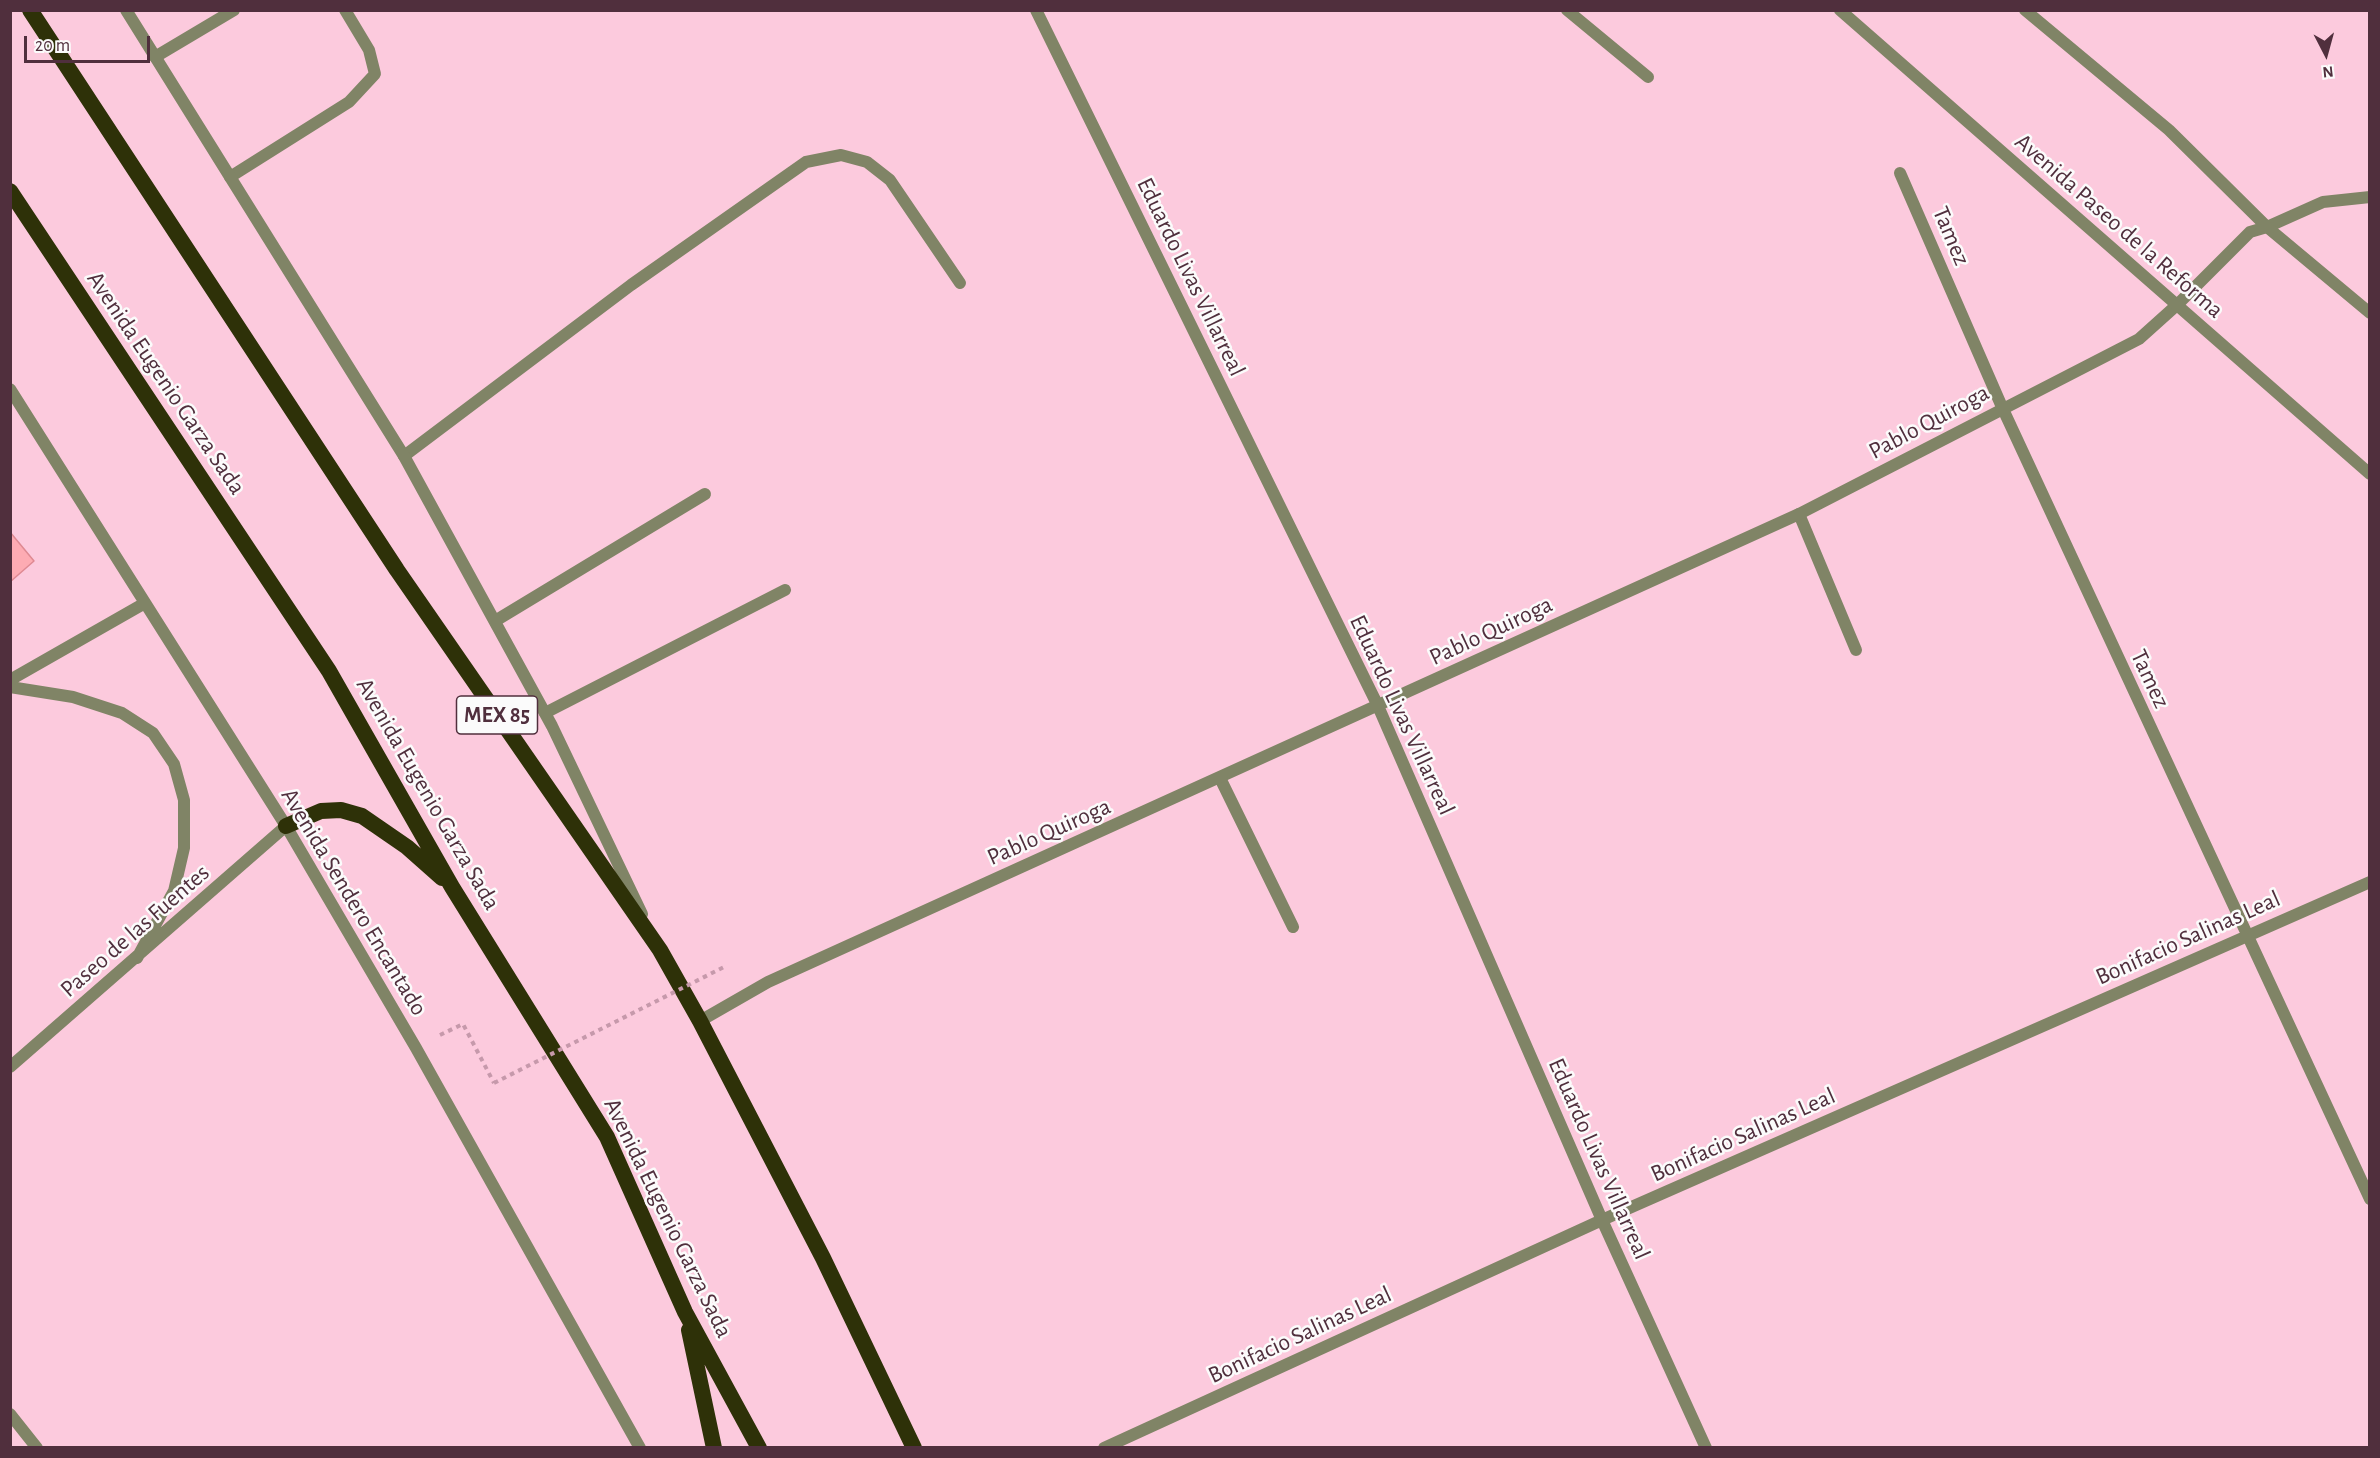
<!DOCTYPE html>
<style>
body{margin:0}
#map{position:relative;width:2380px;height:1458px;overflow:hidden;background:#fccadd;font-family:"Alegreya Sans",sans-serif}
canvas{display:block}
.frame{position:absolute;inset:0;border:12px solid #502f3d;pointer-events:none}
.north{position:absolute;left:2296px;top:24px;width:60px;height:60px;-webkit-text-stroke:4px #fbfbfb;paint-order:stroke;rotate:174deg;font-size:16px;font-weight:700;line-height:24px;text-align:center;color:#502f3d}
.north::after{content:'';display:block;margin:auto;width:21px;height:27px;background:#502f3d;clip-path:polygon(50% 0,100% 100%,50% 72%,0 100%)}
.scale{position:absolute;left:24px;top:36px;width:126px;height:27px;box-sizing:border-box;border:3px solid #502f3d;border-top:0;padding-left:8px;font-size:18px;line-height:21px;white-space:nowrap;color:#502f3d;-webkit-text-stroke:4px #fbfbfb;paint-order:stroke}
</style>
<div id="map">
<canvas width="2380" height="1458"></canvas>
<div class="frame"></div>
<div class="north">N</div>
<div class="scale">20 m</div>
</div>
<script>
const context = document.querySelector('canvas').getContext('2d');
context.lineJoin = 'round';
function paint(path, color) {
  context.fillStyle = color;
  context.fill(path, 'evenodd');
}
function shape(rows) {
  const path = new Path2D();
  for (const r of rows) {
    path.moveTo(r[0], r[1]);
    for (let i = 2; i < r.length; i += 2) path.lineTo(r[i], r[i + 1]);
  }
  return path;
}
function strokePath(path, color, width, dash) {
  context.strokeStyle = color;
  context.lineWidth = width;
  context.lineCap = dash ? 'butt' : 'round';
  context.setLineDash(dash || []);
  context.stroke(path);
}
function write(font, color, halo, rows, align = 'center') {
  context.font = font + ' "Alegreya Sans",sans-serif';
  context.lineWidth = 5;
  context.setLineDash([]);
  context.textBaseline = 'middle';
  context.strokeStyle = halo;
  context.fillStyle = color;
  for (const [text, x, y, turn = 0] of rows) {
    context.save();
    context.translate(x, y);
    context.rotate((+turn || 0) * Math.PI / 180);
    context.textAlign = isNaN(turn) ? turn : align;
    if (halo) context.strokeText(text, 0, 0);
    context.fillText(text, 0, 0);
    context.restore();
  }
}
const building = shape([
 [10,532,34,561,10,582,10,532]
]);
const path = shape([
 [440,1035,463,1024,494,1083]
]);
const service = shape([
 [155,57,234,10],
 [230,177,349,102,375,74,369,50,345,10],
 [404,456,631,285,806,162,841,155,867,162,890,180,960,283],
 [1799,514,1856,650],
 [495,621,705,494],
 [545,713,785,590],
 [1220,778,1293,927]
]);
const minor = shape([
 [1036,10,1378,706,1602,1220,1706,1448],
 [1567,10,1648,77],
 [1900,173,2002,407,2370,1199],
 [700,1021,768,982,1799,514,2139,339,2178,304,2250,232,2267,227,2323,202,2370,197],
 [1104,1448,1602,1220,2370,882]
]);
const tertiary = shape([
 [126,10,404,456,552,726,642,914],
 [1840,10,2370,474],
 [2025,10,2169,130,2267,227,2370,313],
 [10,389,286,826,416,1048,640,1448],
 [10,680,145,603],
 [10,687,73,697,122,713,153,733,174,764,184,800,184,848,174,891,137,958],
 [10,1067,286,826],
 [10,1414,37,1448]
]);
const trunk = shape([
 [30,10,397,570,660,950,700,1021,823,1258,914,1448],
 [10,191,329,671,452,887,607,1137,685,1312,759,1448],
 [286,826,321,811,341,810,362,816,407,847,442,878],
 [689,1330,714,1448]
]);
const pathBridge = shape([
 [494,1083,726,966]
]);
const shields = [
 [497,715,81]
];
const shieldNames = [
 ["MEX 85",497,715]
];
const streetNames = [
 ["Avenida Paseo de la Reforma",2119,226,41],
 ["Tamez",1951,236,67],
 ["Eduardo Livas Villarreal",1191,277,64],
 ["Avenida Eugenio Garza Sada",166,383,56],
 ["Pablo Quiroga",1929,422,-28],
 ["Pablo Quiroga",1491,631,-25],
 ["Tamez",2150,679,65],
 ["Eduardo Livas Villarreal",1402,715,65],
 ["Avenida Eugenio Garza Sada",428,794,60],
 ["Pablo Quiroga",1049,832,-24],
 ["Avenida Sendero Encantado",354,902,59],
 ["Paseo de las Fuentes",135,931,-41],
 ["Bonifacio Salinas Leal",2188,938,-24],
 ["Bonifacio Salinas Leal",1743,1135,-24],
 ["Eduardo Livas Villarreal",1599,1159,66],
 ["Avenida Eugenio Garza Sada",668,1218,64],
 ["Bonifacio Salinas Leal",1300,1335,-25]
];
paint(building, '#fdabb3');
strokePath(building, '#de8992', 1.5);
strokePath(path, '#c699ab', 4, [4.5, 4.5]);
strokePath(service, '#808466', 12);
strokePath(minor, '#808466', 12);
strokePath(tertiary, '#808466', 12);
strokePath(trunk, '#2e3108', 16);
strokePath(pathBridge, '#c699ab', 4, [4.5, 4.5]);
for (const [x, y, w] of shields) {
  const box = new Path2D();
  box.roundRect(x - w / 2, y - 19, w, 38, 4.5);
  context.fillStyle = '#fbfbfb';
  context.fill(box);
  strokePath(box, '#502f3d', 1.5);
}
write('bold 22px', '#502f3d', null, shieldNames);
write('24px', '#502f3d', '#fbfbfb', streetNames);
</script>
